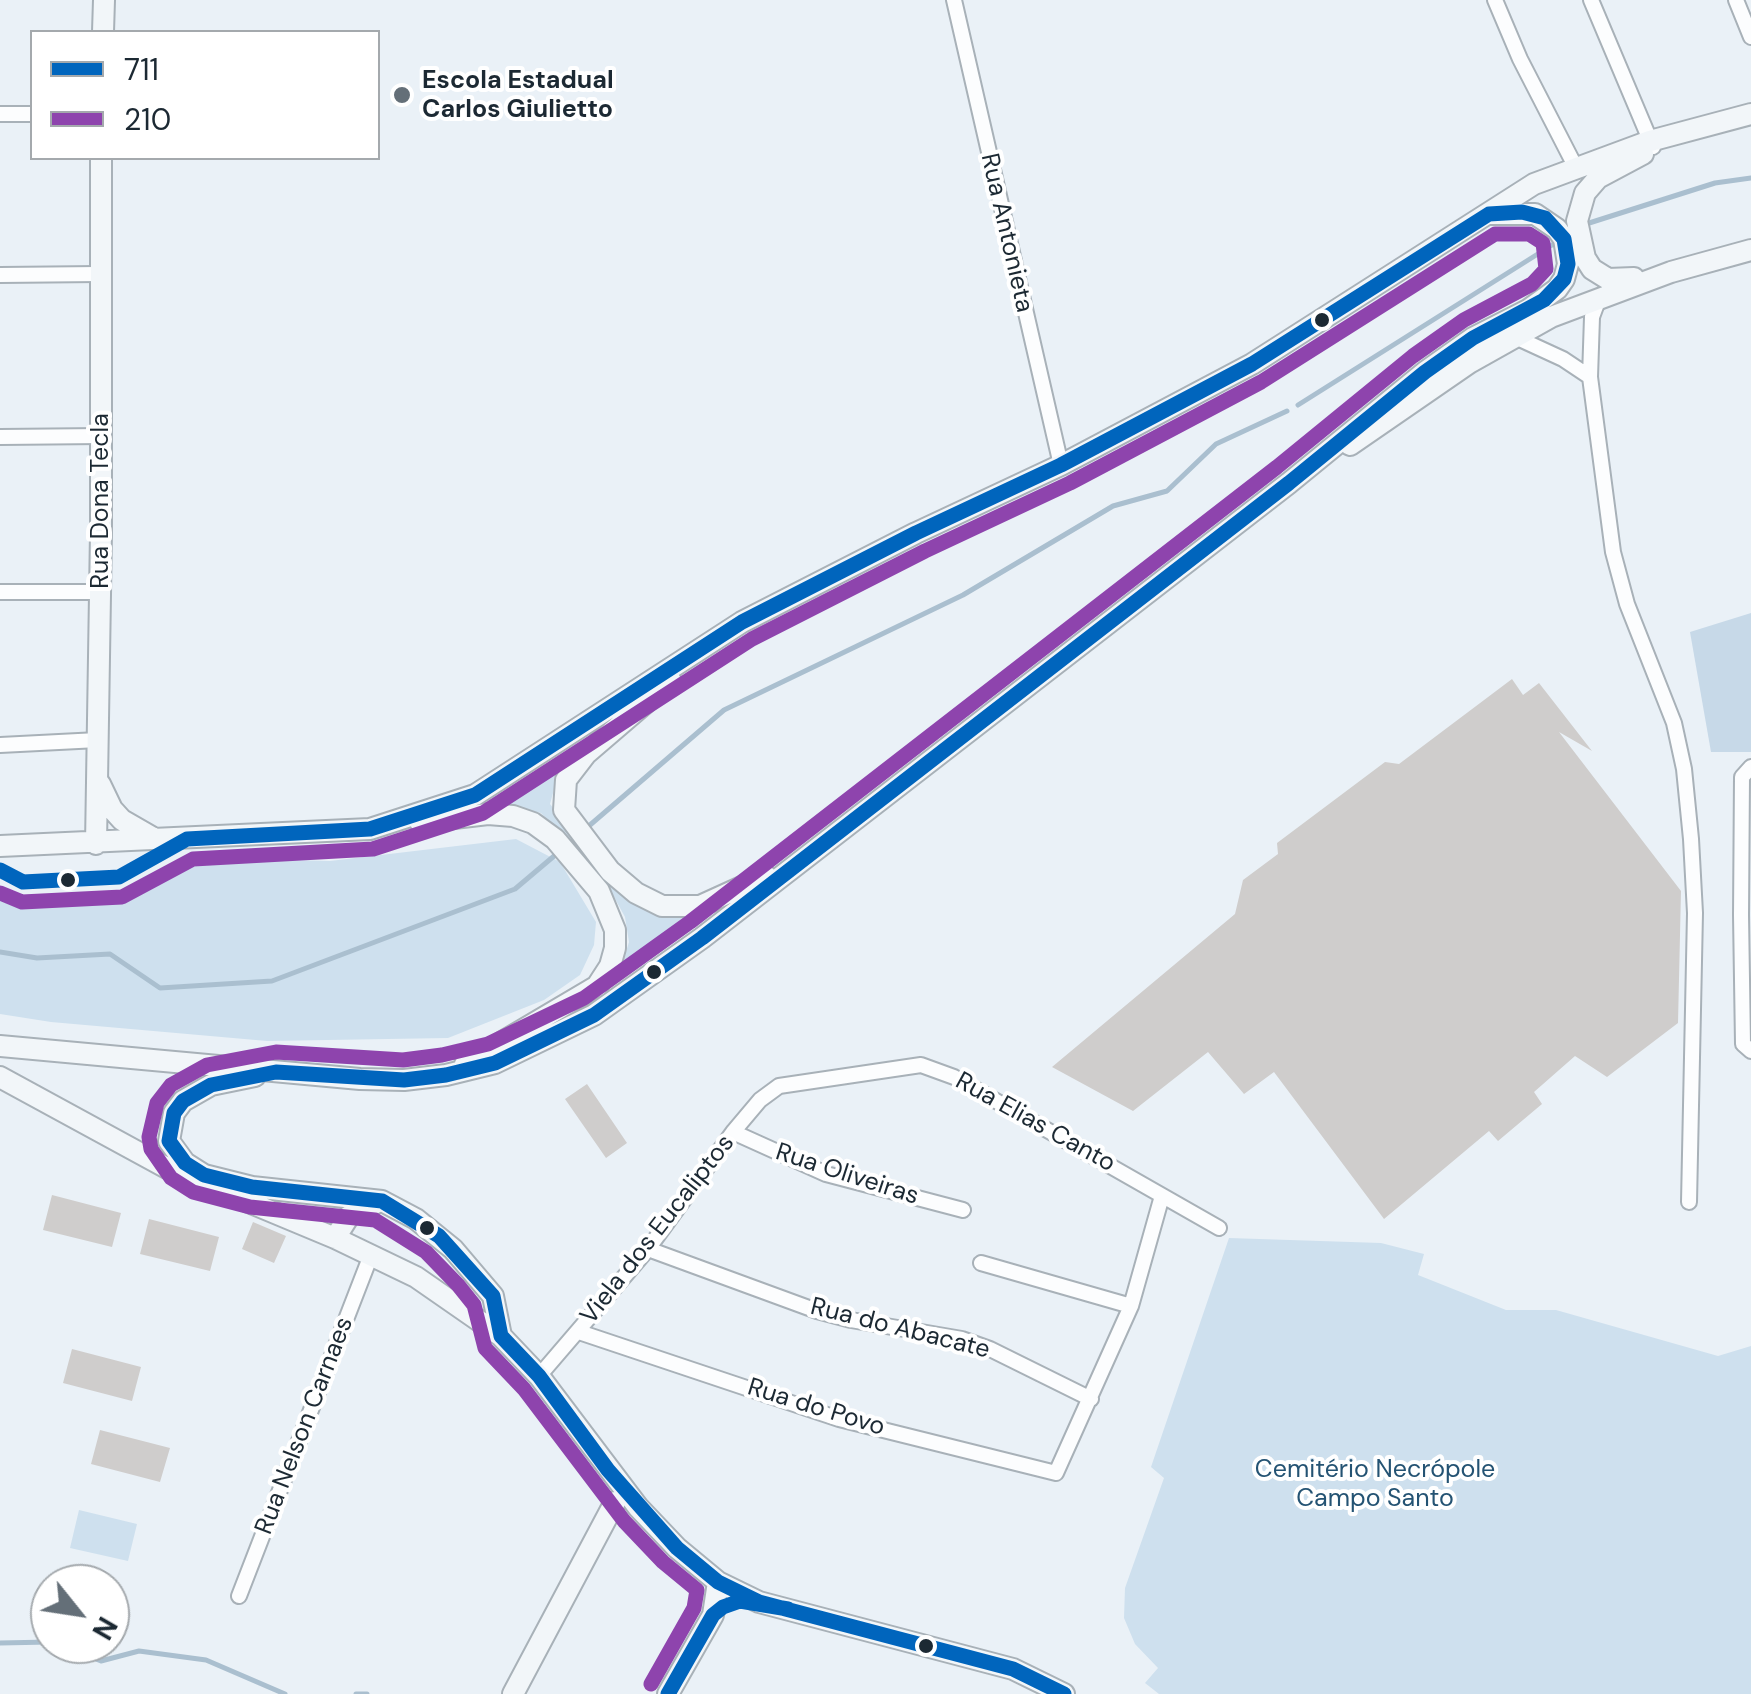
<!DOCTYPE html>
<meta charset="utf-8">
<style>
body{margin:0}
#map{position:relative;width:1751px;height:1694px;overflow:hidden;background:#eaf1f7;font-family:"DM Sans",sans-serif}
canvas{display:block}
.legend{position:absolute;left:30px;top:30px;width:350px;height:130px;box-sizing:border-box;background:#fff;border:2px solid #a4a9ad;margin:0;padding:12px 18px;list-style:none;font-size:30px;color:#1c2933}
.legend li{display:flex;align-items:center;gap:20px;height:50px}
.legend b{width:50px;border:2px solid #a4a9ad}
.north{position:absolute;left:30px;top:1564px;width:100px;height:100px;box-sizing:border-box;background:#fff;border:2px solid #a4a9ad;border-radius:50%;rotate:120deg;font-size:28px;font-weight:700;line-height:40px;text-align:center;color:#1c2933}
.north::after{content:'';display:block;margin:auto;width:35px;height:45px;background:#646f78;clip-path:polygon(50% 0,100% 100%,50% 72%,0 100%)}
</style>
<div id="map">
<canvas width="1751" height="1694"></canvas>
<ul class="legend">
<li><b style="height:12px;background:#0065bd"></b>711</li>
<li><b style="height:12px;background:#8e44ad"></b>210</li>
</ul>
<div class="north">N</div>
</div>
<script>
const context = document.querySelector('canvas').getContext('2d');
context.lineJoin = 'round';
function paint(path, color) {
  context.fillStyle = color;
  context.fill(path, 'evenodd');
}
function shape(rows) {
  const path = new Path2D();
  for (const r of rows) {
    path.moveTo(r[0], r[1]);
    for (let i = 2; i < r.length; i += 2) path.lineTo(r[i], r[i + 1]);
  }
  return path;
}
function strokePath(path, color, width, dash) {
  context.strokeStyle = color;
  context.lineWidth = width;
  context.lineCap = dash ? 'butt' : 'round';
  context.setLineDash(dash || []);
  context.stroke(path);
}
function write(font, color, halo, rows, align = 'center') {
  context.font = font + ' "DM Sans",sans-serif';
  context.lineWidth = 8;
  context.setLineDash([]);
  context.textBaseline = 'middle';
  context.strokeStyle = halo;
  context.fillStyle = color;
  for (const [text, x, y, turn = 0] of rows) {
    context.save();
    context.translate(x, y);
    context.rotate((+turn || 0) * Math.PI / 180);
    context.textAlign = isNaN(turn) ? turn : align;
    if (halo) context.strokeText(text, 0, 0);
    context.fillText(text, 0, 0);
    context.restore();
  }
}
const green = shape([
 [578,751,558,775,550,804,612,881,636,899,692,920,618,979,629,942,625,917,608,886,541,813,513,807,476,811],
 [516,839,560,862,596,922,594,945,580,975,544,1000,448,1038,267,1041,51,1022,0,1014,0,896,26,902,110,895,201,858,330,861],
 [1229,1238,1381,1243,1424,1254,1418,1275,1506,1310,1556,1310,1718,1356,1751,1346,1751,1694,1159,1694,1145,1683,1158,1668,1135,1644,1124,1618,1125,1588,1164,1478,1151,1467],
 [79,1510,137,1524,128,1561,70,1548]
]);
const forest = shape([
 [1751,613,1751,752,1711,752,1690,632]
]);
const stream = shape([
 [1586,224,1715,183,1751,178],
 [1298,405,1560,240],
 [583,831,724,710,963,595,1113,506,1167,491,1216,444,1287,411],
 [0,952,37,958,110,954,160,988,272,981,515,889,560,851],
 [0,1643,50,1642],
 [58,1644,101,1661,139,1651,206,1660,285,1694],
 [356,1694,367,1694]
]);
const building = shape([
 [1512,679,1523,695,1539,683,1592,751,1559,732,1681,891,1678,1023,1607,1077,1575,1056,1534,1092,1542,1104,1498,1141,1489,1131,1384,1219,1274,1072,1244,1094,1208,1052,1133,1111,1052,1067,1235,914,1243,880,1278,854,1277,843,1385,762,1399,764],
 [587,1084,627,1143,606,1158,565,1099],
 [52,1195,121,1213,112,1247,43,1230],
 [149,1219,219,1237,210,1271,140,1254],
 [253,1222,286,1236,274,1263,242,1249],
 [72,1349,141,1367,132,1401,63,1383],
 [100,1430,170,1448,160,1482,91,1464]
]);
const street = shape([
 [954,0,1061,465],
 [1495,0,1520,59,1575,166],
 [1591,0,1653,147],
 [1736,0,1751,37],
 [0,114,32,114],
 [0,275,99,274],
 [1599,298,1592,317,1590,377,1613,552,1627,604,1674,723,1684,769,1691,839,1695,913,1689,1202],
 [1513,336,1563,359,1590,377],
 [0,437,102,436],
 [0,592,101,592],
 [0,745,98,740],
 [1751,767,1742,777,1741,915,1743,1044,1751,1051],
 [733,1132,826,1174,963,1210],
 [648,1249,817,1311,851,1320,962,1339,990,1349,1091,1399],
 [981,1263,1131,1306],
 [579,1332,839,1419,1056,1473,1131,1306,1162,1196],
 [539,1376,648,1249,733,1132,760,1100,779,1086,921,1065,954,1077,1219,1228],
 [239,1596,371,1255]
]);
const secondary = shape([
 [103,32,104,0],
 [1634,278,1608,279,1592,269,1585,258,1577,221,1585,193,1598,178,1643,154],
 [1350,445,1469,363,1551,317,1671,272,1751,250],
 [671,681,586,754,566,780,564,810,610,871,636,893,662,906,700,906,766,876],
 [100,784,112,809,122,820,155,839],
 [420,822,488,814,513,816,533,823,555,839,599,891,615,930,615,948,610,966,597,986,465,1064],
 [96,844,101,532,101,158],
 [0,846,370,829,475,795,742,622,916,533,1061,465,1252,364,1534,184,1650,141,1751,114],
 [0,1046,360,1079,404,1080,446,1075,495,1063,594,1015,702,938,1289,483,1425,372,1473,338,1528,310,1557,289,1564,279,1568,264,1564,239,1557,229,1535,214,1489,214],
 [255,1076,211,1085,183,1101,174,1113,169,1141,185,1163,204,1175,252,1187,382,1201,416,1219,453,1249,493,1296,501,1336],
 [0,1077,167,1168,335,1238,416,1277,501,1336,539,1376,638,1507,677,1548,718,1582,759,1602,1013,1669,1064,1694],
 [335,1238,349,1216,376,1203],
 [513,1694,615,1502],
 [668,1694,713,1615,718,1582]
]);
const bus1 = shape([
 [0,870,23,882,119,877,187,839,370,829,475,795,742,622,916,533,1061,465,1252,364,1489,214,1522,212,1545,218,1564,239,1568,264,1564,279,1544,300,1473,338,1425,372,1289,483,702,938,594,1015,495,1063,446,1075,404,1080,276,1072,211,1085,183,1101,174,1113,169,1141,185,1163,204,1175,252,1187,382,1201,439,1236,493,1296,501,1336,539,1376,608,1470,677,1548,718,1582,759,1602,1013,1669,1064,1694],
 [668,1694,713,1615,723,1607,740,1601,788,1609]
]);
const bus2 = shape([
 [0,893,22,902,122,897,193,859,373,849,483,813,752,639,925,551,1070,483,1261,382,1495,234,1529,234,1543,243,1546,269,1532,284,1464,320,1413,356,1277,467,690,922,584,998,488,1044,442,1055,403,1060,276,1052,207,1065,171,1085,157,1103,149,1137,151,1149,171,1178,193,1192,250,1207,375,1220,426,1252,458,1285,474,1305,485,1348,524,1389,624,1521,663,1562,697,1590,694,1608,651,1684]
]);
const markers = [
 [402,95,10,"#646f78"],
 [1322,320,9,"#1c2933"],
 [68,880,9,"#1c2933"],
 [654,972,9,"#1c2933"],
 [427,1228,9,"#1c2933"],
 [926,1646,9,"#1c2933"]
];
const poiNames = [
 ["Escola Estadual",422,81],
 ["Carlos Giulietto",422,110]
];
const streetNames = [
 ["Rua Antonieta",1006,233,77],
 ["Rua Dona Tecla",101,501,-90],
 ["Rua Elias Canto",1035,1123,29],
 ["Rua Oliveiras",847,1175,18],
 ["Viela dos Eucaliptos",658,1230,-52],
 ["Rua do Abacate",900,1329,14],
 ["Rua do Povo",816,1408,17],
 ["Rua Nelson Carnaes",305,1426,-69]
];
const parkNames = [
 ["Cemitério Necrópole",1375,1470],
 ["Campo Santo",1375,1499]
];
paint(green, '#cee0ee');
paint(forest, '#c7d9e8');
strokePath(stream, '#aabfcf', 5);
paint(building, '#cfcdcc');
strokePath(street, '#a8b1b8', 18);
strokePath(secondary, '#a8b1b8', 24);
strokePath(street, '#fcfdfe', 14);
strokePath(secondary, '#f2f6f9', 20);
strokePath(bus1, '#0065bd', 15);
strokePath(bus2, '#8e44ad', 15);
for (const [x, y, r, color] of markers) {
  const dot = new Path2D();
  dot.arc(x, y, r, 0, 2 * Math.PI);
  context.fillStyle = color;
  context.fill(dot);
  strokePath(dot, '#fff', 4);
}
write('bold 25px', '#1c2933', '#fff', poiNames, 'left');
write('25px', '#1c2933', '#fff', streetNames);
write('25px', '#245373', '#fff', parkNames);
</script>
